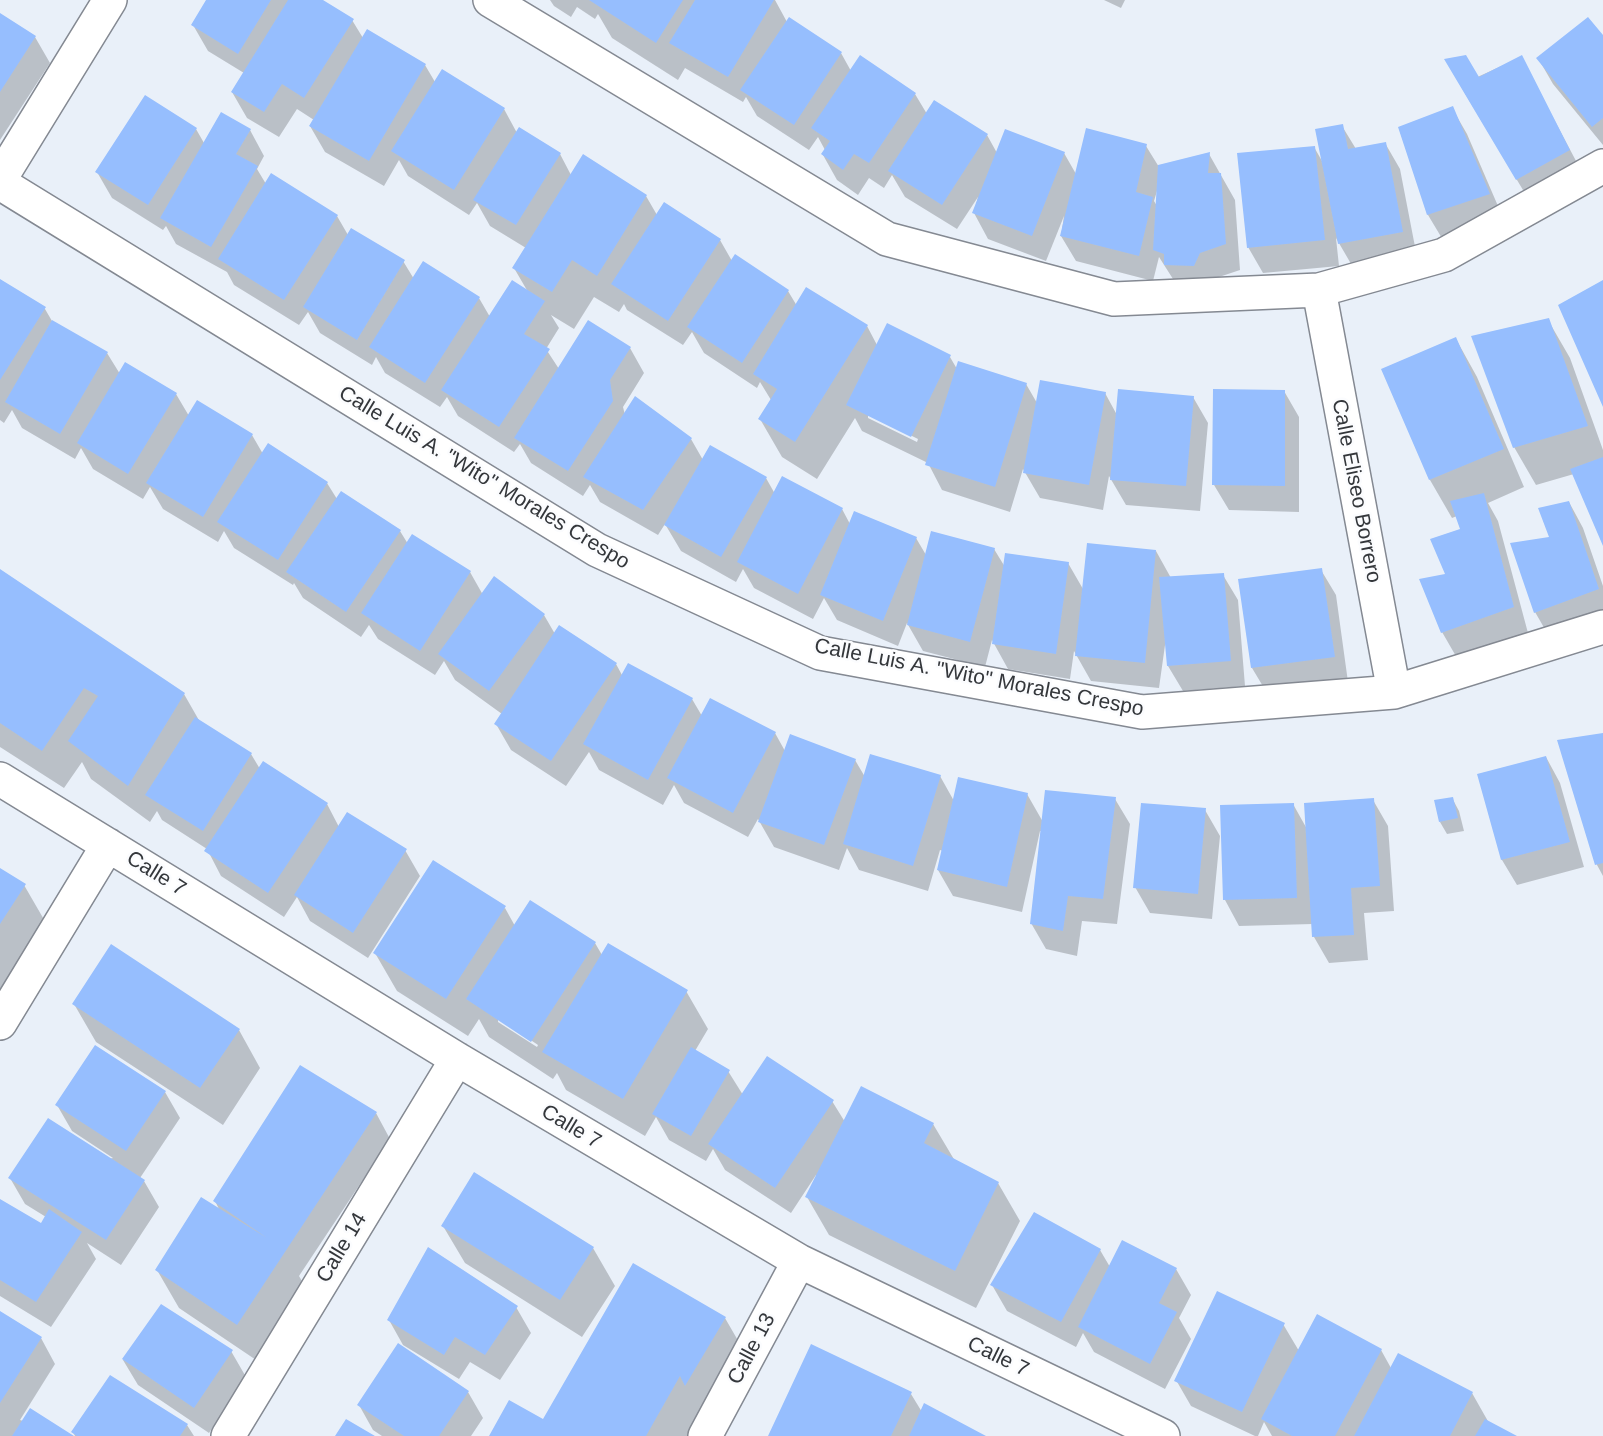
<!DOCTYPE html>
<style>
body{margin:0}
canvas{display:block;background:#e9f0f9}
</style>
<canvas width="1603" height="1436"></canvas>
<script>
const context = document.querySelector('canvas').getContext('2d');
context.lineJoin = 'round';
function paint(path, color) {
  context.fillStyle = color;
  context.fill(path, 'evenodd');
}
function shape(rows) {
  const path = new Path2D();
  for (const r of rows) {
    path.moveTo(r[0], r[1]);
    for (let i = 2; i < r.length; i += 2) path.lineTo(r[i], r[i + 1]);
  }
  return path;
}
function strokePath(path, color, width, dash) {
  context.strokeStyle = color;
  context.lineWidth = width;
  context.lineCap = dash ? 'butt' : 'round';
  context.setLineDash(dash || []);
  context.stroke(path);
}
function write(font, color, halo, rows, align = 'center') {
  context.font = font + ' Arial,sans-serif';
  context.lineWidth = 5;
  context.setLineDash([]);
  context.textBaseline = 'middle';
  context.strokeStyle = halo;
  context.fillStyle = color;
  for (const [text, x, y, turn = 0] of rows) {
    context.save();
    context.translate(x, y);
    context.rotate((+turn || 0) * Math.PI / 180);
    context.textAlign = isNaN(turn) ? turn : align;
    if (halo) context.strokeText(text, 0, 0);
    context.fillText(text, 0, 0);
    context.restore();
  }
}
const shadow = shape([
 [208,0,320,0,352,20,363,38,425,65,435,82,504,109,517,133,560,154,571,175,646,196,657,215,720,240,732,261,735,256,788,291,797,306,867,326,877,345,950,357,957,369,1026,384,1037,403,1105,393,1117,415,1193,397,1208,423,1200,511,1126,505,1109,476,1103,510,1040,498,1023,469,1010,512,942,490,928,463,862,431,855,418,817,479,782,457,760,419,771,400,760,382,757,388,704,353,692,332,683,345,627,310,624,304,619,312,594,297,574,329,551,315,559,328,546,349,559,369,630,348,644,373,623,407,625,415,691,439,703,460,766,478,775,494,842,509,850,524,916,538,926,555,994,549,1005,567,1068,563,1083,589,1156,551,1171,578,1223,575,1238,600,1245,686,1183,691,1168,666,1166,638,1159,688,1091,681,1074,651,1070,679,1008,669,992,640,985,667,923,651,907,623,898,646,837,620,824,598,813,619,754,588,743,569,736,582,681,551,665,524,658,535,600,502,590,485,583,496,531,463,520,444,514,452,458,416,447,397,440,407,385,373,376,357,372,365,320,333,308,312,299,325,234,285,227,272,176,244,166,226,163,230,112,198,97,172,196,129,204,143,250,130,264,156,257,169,266,184,337,216,348,235,403,261,414,279,479,298,490,317,528,292,514,268,526,248,490,226,477,203,469,215,408,176,399,160,384,186,325,152,310,126,314,120,297,109,279,137,247,118,232,92,244,73,208,51,193,25],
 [868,414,918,439,917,442,868,418],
 [550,0,775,0,787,22,841,53,851,71,915,94,927,114,987,135,997,153,1064,153,1076,174,1146,146,1159,167,1209,154,1235,200,1240,270,1180,290,1159,257,1153,281,1076,261,1061,236,1064,216,1046,261,988,239,974,213,978,197,957,229,905,197,892,175,884,188,869,178,858,195,837,180,823,155,825,150,818,137,809,150,757,116,746,97,743,102,685,68,678,80,612,38,598,14,595,19,577,7,571,17,554,6],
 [1157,191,1157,206,1154,201],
 [1104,0,1125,0,1121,8],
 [0,15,35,37,50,63,0,140],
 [1603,38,1603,145,1553,84,1538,58],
 [1521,57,1584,176,1532,205,1460,85],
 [1452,108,1467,134,1504,220,1443,240,1428,215,1399,128],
 [1342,126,1356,149,1385,143,1400,169,1417,257,1354,269,1336,238,1339,266,1263,273,1248,247,1314,147,1322,161],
 [0,281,45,309,52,321,107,353,120,374,176,394,189,416,252,435,263,454,327,483,337,499,400,531,408,544,470,572,483,595,544,615,555,634,616,664,622,675,628,665,692,699,702,716,775,733,785,751,855,760,865,777,940,776,954,801,1027,794,1043,822,1115,799,1130,824,1117,924,1082,921,1077,956,1046,949,1031,923,1042,831,1040,831,1022,912,953,896,938,870,943,851,940,850,928,891,859,870,847,848,839,870,774,847,758,819,748,837,684,803,674,785,663,805,599,770,589,752,566,786,511,750,496,724,502,714,455,680,444,661,435,675,378,639,369,625,361,637,303,598,294,583,293,585,234,548,224,531,218,542,163,509,150,487,143,499,93,469,81,448,75,459,22,428,12,410,4,423,0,420],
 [1548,320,1570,358,1603,450,1603,543,1574,474,1536,485,1514,447],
 [1456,339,1477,377,1524,487,1488,503,1498,521,1528,633,1457,658,1442,632,1447,575,1462,530,1457,516,1452,518,1430,480,1383,370],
 [1284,391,1299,417,1299,512,1229,510,1214,485],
 [1569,502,1583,528,1603,586,1603,619,1550,638,1535,612,1551,538],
 [1321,570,1336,595,1348,682,1267,693,1252,668],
 [0,572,184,694,200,722,251,754,260,769,327,804,339,827,405,850,420,876,368,958,310,921,297,897,284,917,221,876,207,849,162,820,157,811,150,822,91,779,82,762,64,788,0,747],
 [1603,734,1603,876,1597,865,1559,742],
 [1546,757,1560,783,1584,867,1517,885,1502,860,1479,776],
 [1452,798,1459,811,1464,831,1447,834,1440,822],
 [1373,800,1388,826,1394,911,1364,913,1368,960,1329,963,1314,937,1313,924,1239,926,1225,900,1222,806,1293,804,1307,829],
 [1205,810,1220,836,1212,919,1150,913,1135,887],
 [0,870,24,885,46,923,0,995],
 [505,908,515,926,595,943,602,955,686,991,708,1029,695,1051,728,1071,743,1095,832,1101,845,1122,933,1124,955,1161,998,1183,1020,1221,976,1308,829,1235,807,1197,818,1176,816,1175,791,1213,725,1170,713,1149,706,1161,669,1140,656,1117,645,1136,566,1090,557,1073,553,1079,489,1037,479,1019,468,1036,397,991,375,953],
 [498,1018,538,1045,537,1047,498,1022],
 [74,1004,239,1030,260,1068,223,1125,96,1042],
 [165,1092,180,1118,140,1178,144,1181,159,1207,121,1265,87,1243,96,1259,51,1327,0,1296,0,1202,42,1225,46,1217,25,1204,10,1178,113,1158,72,1131,57,1105],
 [376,1113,390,1139,299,1276,306,1288,259,1362,179,1308,157,1270,220,1211,215,1201],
 [443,1226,593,1248,615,1286,582,1337,465,1263],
 [1100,1250,1110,1267,1176,1269,1191,1295,1179,1318,1191,1339,1165,1389,1094,1352,1083,1333,1076,1347,1007,1311,992,1285],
 [516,1307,531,1333,500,1380,470,1362,459,1379,403,1345,389,1320],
 [0,1312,41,1338,55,1364,20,1420,71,1436,0,1436],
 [725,1318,740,1344,689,1436,490,1436,543,1421],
 [1283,1324,1299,1351,1381,1350,1391,1368,1472,1393,1489,1423,1514,1436,1272,1436,1264,1422,1258,1436,1255,1436,1191,1406,1176,1380],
 [231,1351,246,1377,209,1433,138,1385,123,1360],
 [468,1392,483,1418,471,1436,382,1436,373,1430,359,1405],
 [911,1394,922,1412,983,1436,769,1436],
 [187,1425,194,1436,75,1436,73,1432]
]);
const building = shape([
 [206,0,271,0,238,54,191,25],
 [288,0,323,0,354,19,304,98,282,84,264,112,231,92],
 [589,0,683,0,656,43],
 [695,0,774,0,728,77,669,43],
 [0,13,36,36,0,92],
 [789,17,842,52,794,125,740,90],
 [1588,17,1603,35,1603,118,1592,127,1536,58],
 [367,29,426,64,369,161,309,126],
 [860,55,916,93,869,163,854,154,843,170,821,154,830,141,811,128],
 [1466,55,1479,77,1522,55,1570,150,1516,180,1444,59],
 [442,69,505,108,454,190,391,151],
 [145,95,197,128,148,205,95,172],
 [934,100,988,134,942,205,888,171],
 [1453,106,1490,194,1427,215,1398,127],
 [221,112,251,129,236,154,258,166,211,247,160,218],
 [1343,124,1348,149,1386,142,1403,232,1338,244,1315,129],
 [519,127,561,153,516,225,473,200],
 [1086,128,1147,144,1136,192,1153,197,1139,256,1060,236],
 [1005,129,1065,152,1032,236,972,213],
 [1315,146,1325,240,1247,248,1237,153],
 [1210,152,1208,173,1221,173,1226,244,1200,253,1194,266,1164,265,1164,254,1153,250,1158,165],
 [583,154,647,195,597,276,572,260,552,292,512,268],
 [271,173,338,215,284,300,218,259],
 [664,202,721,239,668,321,611,284],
 [351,228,405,260,357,340,303,307],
 [735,254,789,290,742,363,687,327],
 [423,261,480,297,425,383,369,347],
 [0,279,46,307,0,380],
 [512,280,545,301,524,334,550,349,499,427,441,390],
 [1603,280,1603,407,1558,305],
 [806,287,868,325,795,442,758,419,777,389,753,374],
 [1549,318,1588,426,1513,448,1471,336],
 [52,320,108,352,60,434,5,402],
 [588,320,631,347,610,380,613,401,568,471,514,438],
 [887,323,951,355,911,437,846,405],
 [1456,337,1504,449,1429,480,1381,369],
 [958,361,1027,383,995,487,925,465],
 [125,362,177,393,128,474,77,443],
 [1040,380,1106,392,1089,485,1023,473],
 [1118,389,1194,396,1186,486,1110,480],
 [1213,389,1285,390,1285,486,1212,485],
 [635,396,692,438,643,510,583,477],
 [197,400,253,434,203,517,146,483],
 [268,443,328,482,278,560,217,522],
 [710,445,767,477,721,557,664,525],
 [1603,457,1603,546,1570,469],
 [782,476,843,508,798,594,737,562],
 [341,491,401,530,346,612,286,572],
 [1484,493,1514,607,1441,633,1419,579,1445,574,1430,539,1460,529,1450,501],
 [1569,501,1599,589,1534,613,1510,543,1549,537,1538,508],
 [854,511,917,537,883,621,820,595],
 [931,531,995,548,970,642,907,625],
 [412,534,471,571,420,651,361,613],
 [1087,543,1156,550,1145,663,1075,656],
 [1005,553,1069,562,1056,654,992,644],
 [1322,568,1335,657,1251,668,1238,579],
 [0,569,185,693,128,786,68,741,98,696,84,688,42,751,0,723],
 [1224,573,1231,661,1167,666,1159,577],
 [494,576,545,614,489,691,438,654],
 [559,625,617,663,551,761,494,724],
 [628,663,693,698,648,780,583,744],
 [710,698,776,732,733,813,667,778],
 [195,717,252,753,203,831,145,795],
 [1603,733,1603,863,1595,865,1557,740],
 [790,734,856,759,824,845,758,822],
 [870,754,941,775,913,866,843,844],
 [1546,756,1570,842,1501,860,1477,774],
 [263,761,328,803,268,893,204,851],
 [958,777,1028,793,1007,887,937,870],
 [1045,790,1116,797,1103,899,1068,896,1063,931,1030,924],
 [1453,797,1458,818,1439,822,1434,800],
 [1374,798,1380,886,1351,888,1354,935,1312,937,1304,803],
 [1141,803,1206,808,1198,894,1133,888],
 [1294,803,1297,898,1223,900,1220,805],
 [347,812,407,849,353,933,294,895],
 [433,860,506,906,446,999,373,953],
 [0,868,26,884,0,924],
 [530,900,596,942,531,1042,466,999],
 [608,943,688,990,623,1099,542,1052],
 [111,944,240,1029,200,1088,72,1004],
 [95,1045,166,1091,126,1151,55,1105],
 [691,1047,730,1070,691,1136,652,1114],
 [767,1056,834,1100,775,1188,708,1144],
 [300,1065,377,1112,237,1325,155,1270,201,1197,267,1238,213,1201],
 [861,1086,934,1123,924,1143,999,1182,955,1271,805,1197],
 [48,1118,145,1180,106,1240,8,1178],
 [474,1172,594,1247,560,1300,441,1226],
 [0,1199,41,1223,49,1209,82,1232,36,1302,0,1280],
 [1034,1212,1101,1249,1061,1322,990,1285],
 [1122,1240,1177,1268,1159,1303,1177,1312,1150,1364,1078,1327],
 [428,1247,518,1306,485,1355,455,1337,444,1355,387,1320],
 [633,1263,726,1317,685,1386,680,1376,646,1436,489,1436,509,1400,543,1419],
 [1217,1291,1285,1323,1242,1412,1174,1381],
 [161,1304,233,1350,194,1408,122,1359],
 [0,1311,42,1337,0,1403],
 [1317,1314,1382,1349,1335,1436,1292,1436,1261,1419],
 [398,1343,469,1391,439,1436,404,1436,357,1405],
 [811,1344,912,1392,891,1436,768,1436],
 [1398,1353,1473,1392,1450,1436,1354,1436],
 [110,1375,188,1424,180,1436,77,1436,71,1432],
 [924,1403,986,1436,909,1436],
 [30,1408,74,1436,12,1436],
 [346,1419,375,1436,335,1436],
 [1485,1419,1517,1436,1475,1436]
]);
const street = shape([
 [490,0,887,239,1114,299,1319,290,1444,255,1603,166],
 [0,179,110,0],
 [0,183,597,550,820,653,1142,712,1394,692,1603,627],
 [1319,290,1394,692],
 [0,779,457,1059,799,1261,1163,1436],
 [0,1023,108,845],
 [228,1436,457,1059],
 [705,1436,799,1261]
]);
const streetNames = [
 ["Calle Luis A. \"Wito\" Morales Crespo",484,478,31],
 ["Calle Eliseo Borrero",1356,491,79],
 ["Calle Luis A. \"Wito\" Morales Crespo",979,678,11],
 ["Calle 7",156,874,32],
 ["Calle 7",571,1127,31],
 ["Calle 14",342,1248,-59],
 ["Calle 13",752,1349,-62],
 ["Calle 7",998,1357,26]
];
paint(shadow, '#0003');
paint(building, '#96befe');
strokePath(street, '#848992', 36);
strokePath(street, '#fff', 33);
write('21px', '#34373b', '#fbfcfe', streetNames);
</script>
